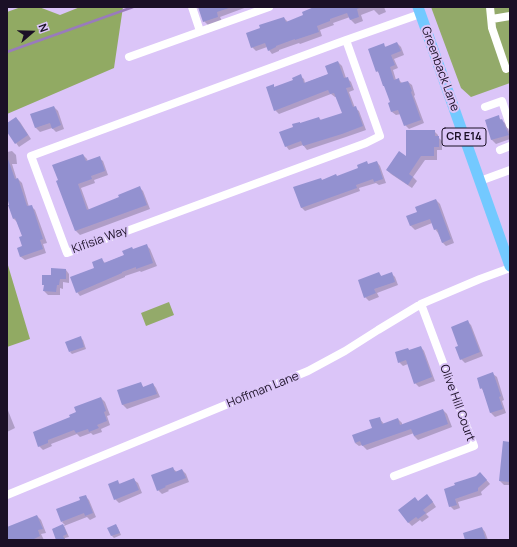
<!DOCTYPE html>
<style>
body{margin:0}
#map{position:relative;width:517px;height:547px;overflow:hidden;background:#dbc5f8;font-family:Manrope,sans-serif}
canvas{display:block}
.frame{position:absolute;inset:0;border:8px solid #1b1026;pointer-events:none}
.north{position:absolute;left:12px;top:12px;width:40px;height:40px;-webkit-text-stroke:3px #dbc5f8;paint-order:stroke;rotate:70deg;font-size:11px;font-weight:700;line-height:16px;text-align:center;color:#1b1026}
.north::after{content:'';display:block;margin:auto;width:14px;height:18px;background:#1b1026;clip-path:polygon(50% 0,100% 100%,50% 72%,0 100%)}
</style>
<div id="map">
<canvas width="517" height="547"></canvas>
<div class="frame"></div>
<div class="north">N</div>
</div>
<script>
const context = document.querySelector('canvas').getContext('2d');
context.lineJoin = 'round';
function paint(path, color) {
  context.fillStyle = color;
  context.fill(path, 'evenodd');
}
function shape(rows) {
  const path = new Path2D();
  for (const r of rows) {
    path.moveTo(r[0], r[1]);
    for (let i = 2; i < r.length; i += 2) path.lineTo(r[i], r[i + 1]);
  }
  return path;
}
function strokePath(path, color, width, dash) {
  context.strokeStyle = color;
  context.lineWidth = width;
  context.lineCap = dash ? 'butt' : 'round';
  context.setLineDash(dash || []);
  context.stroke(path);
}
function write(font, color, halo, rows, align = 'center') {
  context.font = font + ' Manrope,sans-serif';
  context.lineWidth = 4;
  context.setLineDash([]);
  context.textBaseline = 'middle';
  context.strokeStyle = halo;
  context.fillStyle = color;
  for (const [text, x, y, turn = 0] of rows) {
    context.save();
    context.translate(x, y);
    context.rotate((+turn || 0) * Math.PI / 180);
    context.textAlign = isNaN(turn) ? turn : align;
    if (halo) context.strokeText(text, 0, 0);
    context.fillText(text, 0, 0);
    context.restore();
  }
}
const green = shape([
 [431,7,510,7,510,83,471,97,461,88],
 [169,302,174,315,146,326,141,313]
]);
const forest = shape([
 [21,7,39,7,60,15,80,7,123,7,114,68,7,114,7,12],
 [7,262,30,339,7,347]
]);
const shadow = shape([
 [199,7,247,7,220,17,222,21,209,26,204,21],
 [318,7,384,7,386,12,379,15,374,10,361,15,363,21,355,24,351,20,350,17,333,23,334,25,320,30,322,36,300,44,299,43,279,50,279,51,272,54,269,50,267,47,256,51,252,47,284,18,288,22,304,16],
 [397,43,401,47,404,55,394,59,398,68,393,70,396,80,398,79,403,84,408,82,412,85,415,95,414,96,424,123,409,129,405,125,401,114,396,115,392,112,391,103,380,74,377,71,383,45,386,47],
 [338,62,342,66,346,78,347,78,351,82,354,90,349,92,355,108,359,111,366,130,346,137,307,150,303,145,289,150,286,146,294,127,300,123,301,124,319,118,322,121,343,114,337,97,335,97,331,94,279,114,275,110,273,85,275,88,294,80,300,76,304,79,305,83,329,74],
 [54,107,58,111,64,129,56,132,52,128,40,132,36,128,32,114],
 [498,117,506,124,510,134,510,139,496,144,492,140,486,121],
 [16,118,20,122,31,139,19,147,16,143,7,130,7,125],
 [434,131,438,135,438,137,442,141,442,150,437,150,437,160,425,160,413,177,417,181,412,188,391,174,387,170,407,158],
 [12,151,16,155,17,164,12,164,17,180,18,179,22,183,29,207,31,206,35,210,47,243,43,244,46,253,25,260,21,257,18,248,24,246,23,237,17,222,13,218,7,194,7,152],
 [83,155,87,159,88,162,99,158,103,161,108,175,94,180,95,183,81,188,89,210,120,198,139,187,143,191,150,209,80,235,76,231,58,181],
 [366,162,369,165,377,162,380,166,386,183,379,185,376,183,359,188,360,191,305,211,301,207,322,180,337,177,359,169],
 [436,200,440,204,454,243,446,246,442,242,438,233,435,229,432,223,415,230,411,226,408,217,418,213],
 [146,245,150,249,157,266,141,272,140,271,125,276,125,277,80,296,77,292,95,269,101,259,105,263,125,255,133,250],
 [66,270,69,274,69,283,63,282,63,289,60,288,60,295,48,295,44,291,45,286,43,284,52,276],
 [379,273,382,277,391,273,395,277,398,285,377,293,379,297,369,301,365,297],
 [468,322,471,325,483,356,465,363,461,359,459,346],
 [81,338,83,340,86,349,72,354,70,352],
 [421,347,424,351,435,381,419,387,415,383,408,364,403,366,399,362,408,349,410,351],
 [493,374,497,377,504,400,502,401,506,413,495,417,491,413,483,390,481,388],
 [140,383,144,388,153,384,156,388,160,397,127,409,123,405,118,391],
 [101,398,105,402,110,415,107,416,110,425,101,429,102,432,93,435,91,433,80,437,77,434,51,444,52,446,43,450,39,446,71,418],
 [7,408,15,428,7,432],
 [443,410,447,414,452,427,418,440,414,436,414,433,367,450,362,445,359,446,355,443,373,428,379,418,384,424,398,419,402,423,402,425],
 [510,443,510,485,504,485,500,481],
 [172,468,177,472,182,470,186,474,189,482,168,490,169,491,162,494,158,490],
 [484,477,490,484,481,492,482,495,458,502,460,508,454,510,450,506,456,486],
 [134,480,138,483,142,493,119,503,115,499,118,482,121,485],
 [85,496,89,500,96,517,90,520,87,517,64,526,65,528,69,537,65,538,65,540,57,540,53,529,65,525,62,522],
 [431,499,436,507,426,514,429,517,422,522,420,520,412,526,408,522],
 [37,516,41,520,46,533,41,534,44,540,7,540,7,534],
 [116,525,118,528,121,535,114,538,112,536,109,528],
 [482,528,485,532,488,540,466,540]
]);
const stream = shape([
 [7,52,133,7]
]);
const building = shape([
 [198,7,229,7,229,8,217,12,218,17,203,22],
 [314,7,360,7,360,8,357,9,359,17,350,20,347,13,330,19,330,21,317,26,319,32,295,40,295,39,276,46,276,47,268,51,265,43,251,48,246,33,260,28,259,25,284,17,286,22,303,15,302,12],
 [397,42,401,51,391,55,395,65,390,67,394,80,399,78,400,83,408,81,412,91,411,92,421,120,404,126,398,110,391,112,388,103,390,102,384,86,383,86,378,71,376,72,368,49,384,43,385,47],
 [338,61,344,78,348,77,351,87,346,88,353,107,356,106,363,126,342,134,303,146,301,141,285,147,279,132,293,127,292,124,300,122,300,123,319,117,320,120,342,113,334,93,330,94,328,90,274,111,266,87,274,84,274,87,293,80,292,78,301,74,304,83,328,74,325,66],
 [54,106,61,125,52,129,50,123,35,128,30,114],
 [499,115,500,120,502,119,509,135,491,140,485,120],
 [16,117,28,135,15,144,7,132,7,123],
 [406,130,435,130,435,136,439,136,439,147,434,147,434,156,421,156,409,174,413,177,408,185,386,170,399,151,406,156],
 [83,154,86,161,100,156,105,171,91,176,92,179,78,184,87,210,119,197,118,195,140,186,147,205,75,231,56,181,58,180,52,165],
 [8,159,15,179,18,178,27,206,32,205,43,239,40,240,43,249,20,257,17,248,22,246,19,237,22,236,15,218,13,219,8,205,9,205,7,197,7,160],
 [367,161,368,164,377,161,383,179,374,182,373,179,356,185,357,188,301,208,293,187,321,178,322,180,336,174,337,176,358,168,357,165],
 [436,199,451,239,442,243,437,229,434,230,430,219,410,226,406,216,417,212,415,207],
 [147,244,153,263,136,269,136,267,122,272,122,273,76,293,70,277,94,268,92,262,102,258,104,263,124,255,122,251,132,247,133,249],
 [51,268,66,269,66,279,60,279,59,285,57,285,56,292,43,291,44,285,42,285,42,275,51,275],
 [379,272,381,276,392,272,395,282,374,289,376,293,364,298,358,280],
 [468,320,480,352,460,360,455,347,458,346,451,327],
 [81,336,84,347,69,352,65,342],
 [421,346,432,377,414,384,406,360,398,363,395,352,408,348,409,350],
 [493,372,501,396,499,397,503,409,490,413,482,388,480,389,477,378],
 [141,382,143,387,153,383,157,394,122,405,117,390],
 [101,397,106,411,104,412,107,421,97,425,99,428,89,432,88,429,76,433,74,430,48,440,48,443,38,447,33,432,70,417,69,415,76,412,74,407],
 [443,409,448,424,414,436,411,429,362,446,360,441,355,443,352,435,372,428,369,420,380,417,382,424,398,418,400,425],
 [503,441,510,442,510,482,499,481],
 [173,467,175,472,182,469,186,478,165,486,166,487,157,491,151,475],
 [480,472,487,480,478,488,478,491,455,499,457,505,449,507,444,489,455,485,454,483,476,476],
 [134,478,139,490,114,500,108,484,118,480,119,484],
 [427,494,433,502,423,510,426,513,418,519,416,517,408,523,398,510,415,497,418,501],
 [86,495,93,513,85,516,84,513,61,522,56,509,80,500,79,497],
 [37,515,43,529,38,530,40,536,34,539,34,540,7,540,7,527],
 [63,524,67,534,63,536,65,540,56,540,52,529],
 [116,524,120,533,111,536,107,528],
 [482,527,486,540,465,540,463,533]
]);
const minor = shape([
 [192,7,200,31],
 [490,7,492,28,506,69],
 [492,19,510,16],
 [346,40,380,136,366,143,67,253,31,156,346,40],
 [346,40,420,14],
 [129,57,269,7],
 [485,107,502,101,510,125],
 [500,150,510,146],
 [480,181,510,170],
 [394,476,474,446,421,304],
 [7,495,308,371,345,351,378,330,421,304,480,279,510,268]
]);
const major = shape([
 [418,7,510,266]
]);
const shields = [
 [464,137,44]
];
const shieldNames = [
 ["CR E14",464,137]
];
const streetNames = [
 ["Greenback Lane",440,69,70],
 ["Kifisia Way",100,240,-20],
 ["Hoffman Lane",263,390,-22],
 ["Olive Hill Court",457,403,70]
];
paint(green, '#93aa6a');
paint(forest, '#91aa63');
paint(shadow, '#0003');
strokePath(stream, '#997bbc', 2.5);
paint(building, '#9391d0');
strokePath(minor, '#fff', 8);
strokePath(major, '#73c9ff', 11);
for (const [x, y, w] of shields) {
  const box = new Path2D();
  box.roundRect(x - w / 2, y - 9, w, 18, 3);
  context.fillStyle = '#dbc5f8';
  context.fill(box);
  strokePath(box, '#1b1026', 1);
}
write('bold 11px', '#1b1026', null, shieldNames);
write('12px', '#1b1026', '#dbc5f8', streetNames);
</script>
